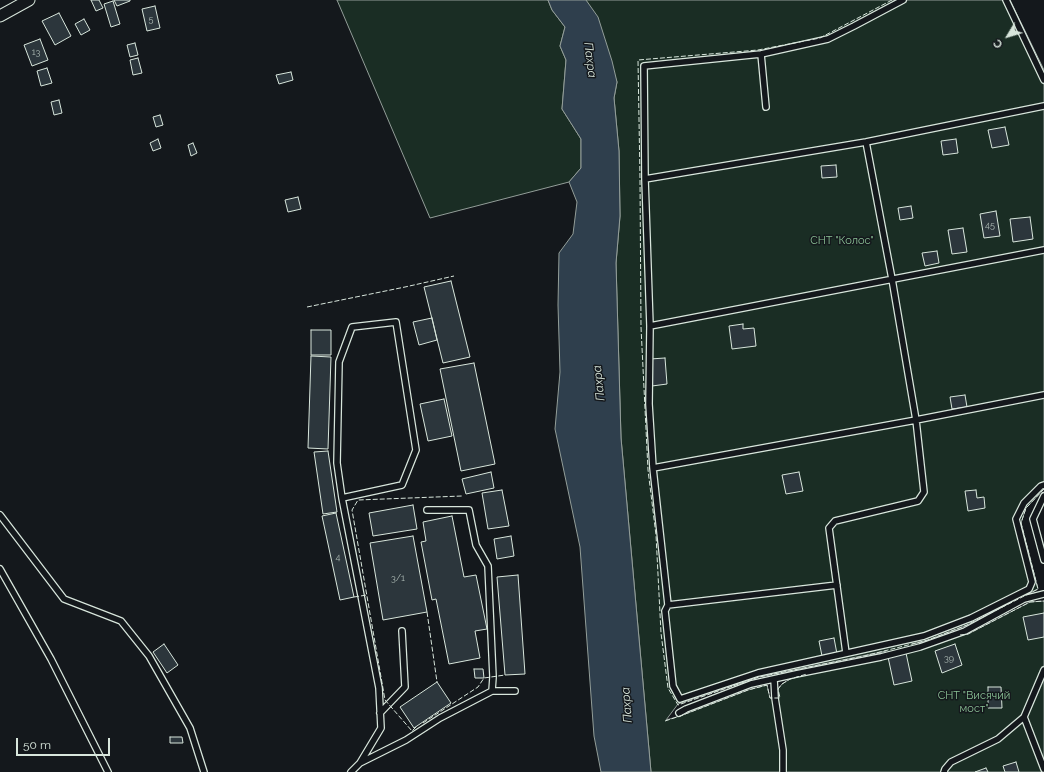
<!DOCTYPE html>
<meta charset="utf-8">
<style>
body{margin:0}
#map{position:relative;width:1044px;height:772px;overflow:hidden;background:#14181c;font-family:Raleway,sans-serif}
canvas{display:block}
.north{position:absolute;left:988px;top:16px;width:40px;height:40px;-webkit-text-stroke:3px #14181c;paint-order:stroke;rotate:232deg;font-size:11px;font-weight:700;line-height:16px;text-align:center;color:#d8e6dc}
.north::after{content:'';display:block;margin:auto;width:14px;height:18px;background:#d8e6dc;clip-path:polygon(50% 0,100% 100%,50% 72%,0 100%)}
.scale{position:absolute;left:16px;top:738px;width:94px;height:18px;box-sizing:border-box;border:2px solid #d8e6dc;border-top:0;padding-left:5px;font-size:12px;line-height:14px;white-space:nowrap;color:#d8e6dc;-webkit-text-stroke:3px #14181c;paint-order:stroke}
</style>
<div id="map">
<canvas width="1044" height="772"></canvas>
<div class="north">С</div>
<div class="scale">50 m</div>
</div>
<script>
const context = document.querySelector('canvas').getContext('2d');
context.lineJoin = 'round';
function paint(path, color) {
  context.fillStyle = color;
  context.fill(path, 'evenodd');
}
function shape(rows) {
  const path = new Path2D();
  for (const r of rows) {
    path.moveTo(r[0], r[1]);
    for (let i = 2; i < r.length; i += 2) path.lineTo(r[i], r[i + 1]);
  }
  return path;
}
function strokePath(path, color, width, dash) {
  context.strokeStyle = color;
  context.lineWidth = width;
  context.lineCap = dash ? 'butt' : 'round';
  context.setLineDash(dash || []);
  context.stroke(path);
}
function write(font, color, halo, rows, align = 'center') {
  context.font = font + ' Raleway,sans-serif';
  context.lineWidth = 3;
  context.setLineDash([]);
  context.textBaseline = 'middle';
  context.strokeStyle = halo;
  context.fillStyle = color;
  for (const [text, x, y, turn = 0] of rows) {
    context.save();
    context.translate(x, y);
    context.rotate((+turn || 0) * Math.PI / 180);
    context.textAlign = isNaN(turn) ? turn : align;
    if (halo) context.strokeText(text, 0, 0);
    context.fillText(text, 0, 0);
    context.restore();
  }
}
const green = shape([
 [337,0,548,0,552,10,565,27,560,46,566,60,562,109,581,139,581,168,569,182,430,218,337,0],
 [586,0,1010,0,1044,70,1044,489,1026,508,1021,523,1038,589,967,625,928,640,912,644,968,634,1030,602,1044,601,1044,772,651,772,621,438,616,263,620,216,619,151,614,98,617,82,586,0],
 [886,651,790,679,782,684,778,689,779,698,770,698,767,685,748,690,680,716,666,720,678,704,759,677,886,651]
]);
const water = shape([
 [548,0,586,0,598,17,612,61,617,82,614,98,619,151,620,216,616,263,621,438,651,772,601,772,594,736,580,547,555,429,560,372,558,305,559,253,573,234,577,202,569,182,581,168,581,139,562,109,566,60,560,46,565,27,552,10,548,0]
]);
const building = shape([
 [91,0,99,0,103,8,96,11,91,0],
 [114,0,130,0,130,1,117,6,114,0],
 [113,1,120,24,111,27,104,4,113,1],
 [155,6,160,28,147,31,142,9,155,6],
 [59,13,71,36,55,45,42,21,59,13],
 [84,19,90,30,81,35,75,24,84,19],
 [40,39,48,60,32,66,24,45,40,39],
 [135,43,138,55,130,57,127,45,135,43],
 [138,58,142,73,133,75,130,60,138,58],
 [47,68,52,83,41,86,37,71,47,68],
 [291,72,293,80,279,84,276,75,291,72],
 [59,100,62,113,54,115,51,102,59,100],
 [160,115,163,125,156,127,153,117,160,115],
 [1005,127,1009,145,992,148,988,130,1005,127],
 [158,139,161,148,153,151,150,143,158,139],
 [956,139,958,153,943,155,941,141,956,139],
 [193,143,197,153,191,156,188,145,193,143],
 [836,165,837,177,822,178,821,166,836,165],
 [298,197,301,209,288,212,285,200,298,197],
 [911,206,913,218,900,220,898,208,911,206],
 [996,211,1000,236,984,238,980,214,996,211],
 [1030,217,1033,239,1013,242,1010,219,1030,217],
 [963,228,967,252,952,254,948,230,963,228],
 [937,251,939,263,925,266,922,253,937,251],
 [451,281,470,357,443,363,424,287,451,281],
 [432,318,437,340,419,345,413,322,432,318],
 [743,324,743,329,754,328,756,346,732,349,729,326,743,324],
 [311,330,331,330,331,355,311,355,311,330],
 [311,356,331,357,328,449,308,448,311,356],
 [665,358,667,384,652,386,650,359,665,358],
 [474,363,495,464,461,471,440,369,474,363],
 [965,395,967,407,952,409,950,397,965,395],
 [444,399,452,436,428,441,420,404,444,399],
 [328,451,337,512,323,514,314,452,328,451],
 [491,472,494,488,466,494,462,479,491,472],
 [799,472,803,491,786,494,782,475,799,472],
 [502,490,509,526,488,529,482,493,502,490],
 [976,490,977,498,984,497,985,508,968,511,965,491,976,490],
 [413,505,417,529,373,536,369,513,413,505],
 [336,513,354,597,340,600,322,516,336,513],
 [452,516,464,577,476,575,487,629,475,631,480,658,449,664,436,599,432,600,421,542,426,541,423,522,452,516],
 [413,536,427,612,383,620,370,543,413,536],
 [511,536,514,556,497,559,494,539,511,536],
 [518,575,525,674,505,675,497,577,518,575],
 [1044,613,1044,637,1028,640,1023,617,1044,613],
 [834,638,837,654,822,656,819,641,834,638],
 [164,644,178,665,167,673,153,652,164,644],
 [955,644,962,665,942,673,935,651,955,644],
 [906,653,912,681,894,685,888,657,906,653],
 [474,669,483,669,484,678,475,678,474,669],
 [437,682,451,703,414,728,400,707,437,682],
 [988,687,1001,687,1002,708,988,708,988,687],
 [170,737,182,737,183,743,170,743,170,737],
 [1016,762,1019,772,1005,772,1003,766,1016,762],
 [986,768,988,772,975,772,986,768]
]);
const lane = shape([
 [903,0,854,26,828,39,761,54,644,66,645,179,650,326,649,404,653,468,668,605,665,611,673,686,680,699,758,673,924,636,971,618,1029,589,1032,582,1016,519,1024,503,1041,486,1044,485],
 [1006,0,1044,80],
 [761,54,766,107],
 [645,179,866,142,1044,106],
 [650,326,1044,250],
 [653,468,916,420,1044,395],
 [1044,496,1033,519,1044,560],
 [342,498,402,485,416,450,396,322,352,327,339,362,337,463,342,498,379,688,381,728,360,763],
 [427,510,469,510,476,545,488,566,493,677,492,691],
 [0,515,64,599,121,621,149,656,190,728,204,772],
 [0,569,51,659,108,772],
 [668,605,837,585],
 [846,653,829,528,835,521,918,501,924,492,916,420,892,279,866,142],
 [774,679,775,698,783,750,783,772],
 [380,713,405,687,402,631],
 [679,713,686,709,751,684,796,674,881,657,920,647,965,631,1024,599,1044,594],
 [1024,717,1044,769],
 [351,772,360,763,406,740,440,718,492,691,515,691],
 [944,772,945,769,951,762,998,739,1024,717,1044,670]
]);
const street = shape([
 [0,16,29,0]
]);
const fence = shape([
 [892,0,820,38,758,50,638,60,640,179,641,327,648,470,656,535,661,633,668,688,678,705,759,677,864,656,928,640,967,625,1038,589,1021,523,1026,508,1044,489],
 [307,307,405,287,454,276],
 [354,597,367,595],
 [427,612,437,682],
 [960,635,968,634,1030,602,1044,601],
 [665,721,680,716,748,690,767,685,770,698,780,698,778,689,782,684,790,679,807,674],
 [423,723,478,687,484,678,505,675],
 [416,727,412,731,385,700,352,510,358,500,462,496]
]);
const numberNames = [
 ["5",151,19],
 ["13",36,52],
 ["45",990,225],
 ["4",338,557],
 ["3/1",398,578],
 ["39",949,658]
];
const parkNames = [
 ["СНТ \"Колос\"",842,241],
 ["СНТ \"Висячий",974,696],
 ["мост\"",974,709]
];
const waterNames = [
 ["Пахра",590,60,83],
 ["Пахра",599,383,-96],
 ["Пахра",627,705,-94]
];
paint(green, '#1a2d24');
strokePath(green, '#939e99', 1);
paint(water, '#2f3f4d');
strokePath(water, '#939e99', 1);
paint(building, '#2c363c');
strokePath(building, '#d8e6dc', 1);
strokePath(lane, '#d8e6dc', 8);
strokePath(street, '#d8e6dc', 13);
strokePath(lane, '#14181c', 5.5);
strokePath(street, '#14181c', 11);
strokePath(fence, '#d8e6dc', 1, [5, 2]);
write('9px', '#adbab4', null, numberNames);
write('11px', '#8ac095', '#14181c', parkNames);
write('italic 12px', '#d8e6dc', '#14181c', waterNames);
</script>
